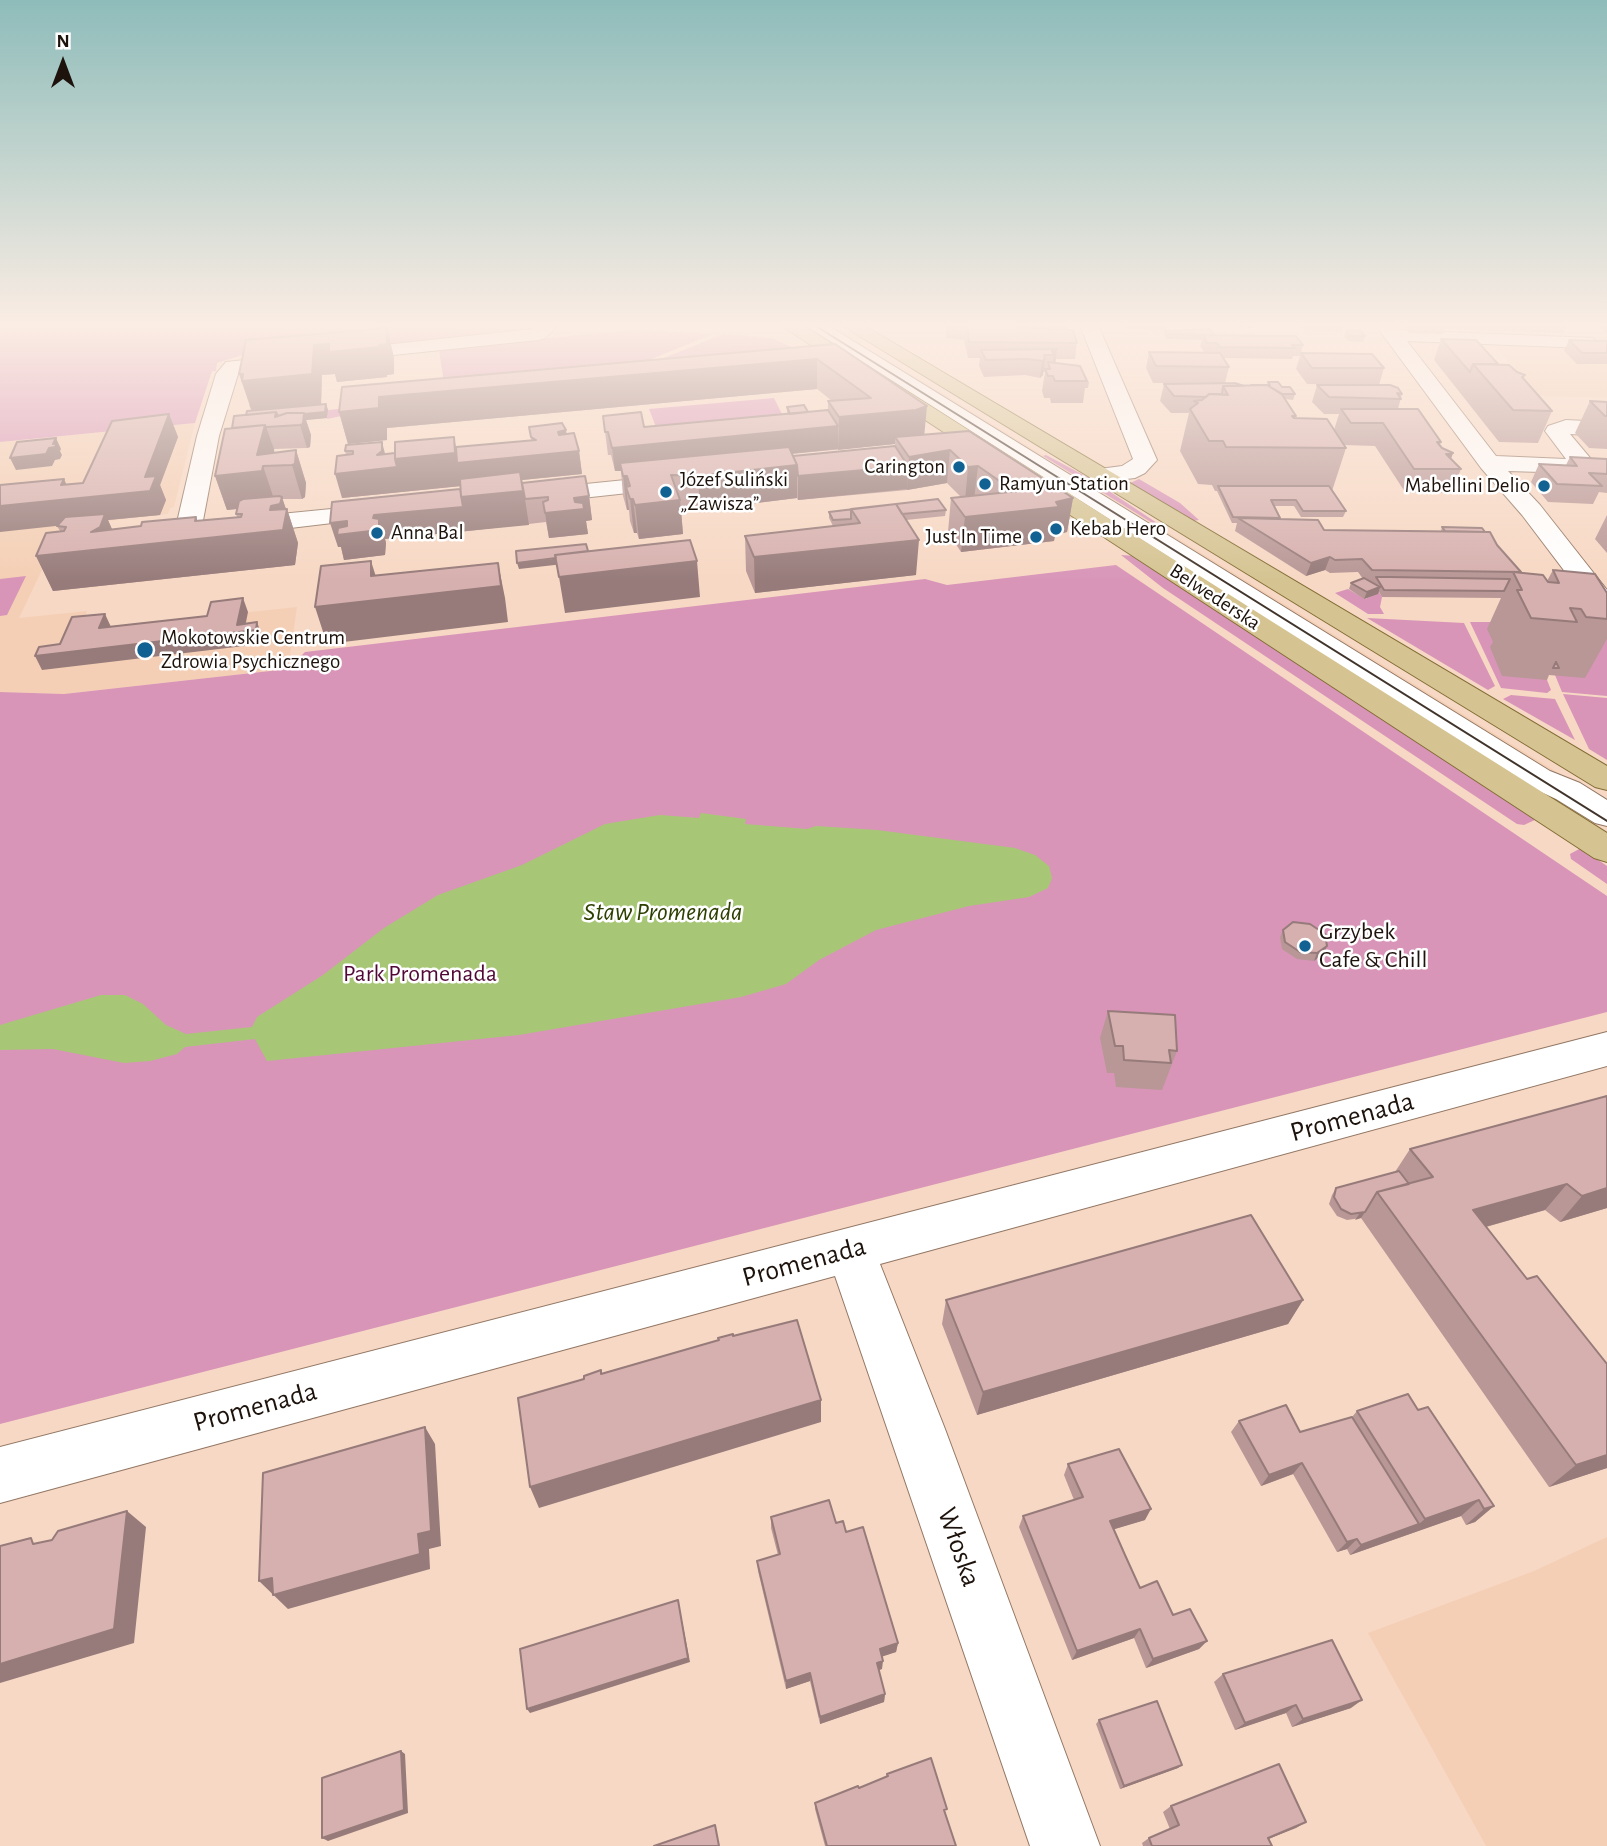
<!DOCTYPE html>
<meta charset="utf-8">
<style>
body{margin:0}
#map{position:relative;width:1607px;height:1846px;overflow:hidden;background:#f7d8c4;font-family:"Alegreya Sans",sans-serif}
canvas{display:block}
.north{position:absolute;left:28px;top:28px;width:70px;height:70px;-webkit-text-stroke:5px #fff;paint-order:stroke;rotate:0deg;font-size:19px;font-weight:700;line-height:28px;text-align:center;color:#1d130c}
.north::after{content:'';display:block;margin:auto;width:24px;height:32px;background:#1d130c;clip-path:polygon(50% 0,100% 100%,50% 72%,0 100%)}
</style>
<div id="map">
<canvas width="1607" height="1846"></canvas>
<div class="north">N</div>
</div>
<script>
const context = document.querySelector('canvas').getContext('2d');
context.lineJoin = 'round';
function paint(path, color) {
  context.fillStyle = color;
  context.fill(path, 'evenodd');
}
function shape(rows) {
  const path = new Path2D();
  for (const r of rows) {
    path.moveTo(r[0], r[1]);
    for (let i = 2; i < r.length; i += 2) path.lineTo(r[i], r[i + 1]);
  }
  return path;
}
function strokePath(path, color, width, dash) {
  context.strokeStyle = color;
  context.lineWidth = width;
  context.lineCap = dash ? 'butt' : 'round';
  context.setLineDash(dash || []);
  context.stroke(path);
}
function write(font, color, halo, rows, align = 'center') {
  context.font = font + ' "Alegreya Sans",sans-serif';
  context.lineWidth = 5;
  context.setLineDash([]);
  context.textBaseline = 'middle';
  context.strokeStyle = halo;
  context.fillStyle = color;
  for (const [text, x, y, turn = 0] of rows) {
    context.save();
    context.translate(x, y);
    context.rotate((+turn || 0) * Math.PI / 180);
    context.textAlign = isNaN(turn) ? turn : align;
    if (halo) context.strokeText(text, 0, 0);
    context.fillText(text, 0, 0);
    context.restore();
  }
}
const built = shape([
 [803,323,828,323,1607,803,1607,827],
 [1493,346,1607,350,1607,398,1540,396],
 [195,423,174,507,170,508,168,514,63,526,19,618,87,611,79,630,297,607,288,669,64,694,0,692,0,442],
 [1607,1537,1607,1846,1486,1846,1368,1633,1534,1571]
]);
const green = shape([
 [0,323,534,323,542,324,535,329,386,345,245,354,217,363,216,371,212,371,195,423,0,442],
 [634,329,713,334,568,393,346,415,327,419,328,410,398,403,444,383,439,350],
 [723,334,772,338,794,348,822,366,585,390],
 [774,398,789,428,661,440,649,409],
 [1046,455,1091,479,1163,527,1159,527,1043,456],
 [1139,479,1180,503,1199,520,1193,521,1130,483],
 [1121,555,1136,556,1537,819,1524,825,1517,824,1163,588],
 [1116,565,1607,896,1607,1012,0,1424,0,692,64,694,288,669,305,652,925,579,947,585],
 [26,576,7,615,0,616,0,579],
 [1373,583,1382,597,1380,607,1384,614,1368,614,1335,593,1348,589,1365,599,1377,594],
 [1367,618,1464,623,1495,686,1488,690],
 [1470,622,1490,622,1499,626,1547,680,1551,690,1547,693,1501,688],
 [1607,633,1607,696,1562,692,1555,675],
 [1563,694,1607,698,1607,760,1589,749],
 [1511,695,1555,699,1575,740,1503,699],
 [1581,848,1607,866,1607,884,1571,859,1570,854]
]);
const water = shape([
 [701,813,746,819,745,824,807,829,816,826,877,830,1015,848,1035,855,1049,866,1052,878,1048,888,1029,897,969,906,876,930,819,960,786,984,741,997,519,1035,267,1061,255,1039,185,1047,177,1054,150,1061,124,1063,53,1049,0,1050,0,1025,101,995,125,995,143,1004,166,1025,186,1034,252,1027,257,1017,323,975,384,928,438,895,522,865,605,824,660,815,699,818]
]);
const minor = shape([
 [540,323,560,323,545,338,538,340,239,371,219,436,201,531,197,536,188,539,179,536,175,531,197,436,216,374,226,362,533,329,540,323],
 [802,323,824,323,1550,771,1580,783,1607,800,1607,826,1595,823,1556,799,1526,785,802,323],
 [1079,323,1097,323,1157,460,1145,473,1135,478,1100,482,1092,480,1088,475,1092,470,1122,466,1133,459,1079,323],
 [1374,323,1393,323,1398,330,1593,338,1596,342,1586,348,1407,341,1496,456,1566,459,1545,431,1548,426,1566,420,1607,422,1607,436,1570,434,1591,459,1607,460,1607,474,1508,471,1540,505,1607,590,1607,616,1597,614,1522,515,1481,468,1374,323],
 [675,475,683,477,687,482,683,487,536,503,527,501,524,496,527,491,536,489,675,475],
 [382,504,391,506,394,511,391,516,240,534,231,531,227,526,231,521,240,518,382,504],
 [1607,1032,1607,1066,880,1264,945,1429,1100,1846,1030,1846,835,1276,0,1503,0,1447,1607,1032]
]);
const major = shape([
 [777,323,799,323,1607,833,1607,862,1594,858,777,323],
 [838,323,860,323,1607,766,1607,790,1595,787,838,323]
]);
const tram = shape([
 [811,323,1607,821]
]);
const wall = shape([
 [946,323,1068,323,1067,330,1077,343,1075,359,1056,359,1055,363,1085,378,1089,382,1088,388,1085,388,1083,403,1051,403,1050,398,1044,398,1042,391,1045,372,1043,372,1043,375,1040,378,1025,375,984,377,979,366,980,358,968,358,964,340,946,338],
 [1123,323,1168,323,1166,331,1126,329],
 [1226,323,1255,323,1254,328,1228,327],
 [1297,323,1345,323,1342,332,1302,330],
 [1401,323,1568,323,1563,333,1445,329,1443,334,1409,333],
 [1596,323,1607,323,1607,334,1596,324],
 [387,328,394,358,394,374,387,375,387,377,337,382,335,374,322,375,321,405,326,404,328,410,327,418,306,420,311,435,310,447,307,448,274,449,274,453,296,450,306,483,305,497,302,499,282,499,286,509,287,509,298,543,295,565,53,591,36,556,60,531,57,526,67,485,83,483,169,414,178,437,160,485,166,500,160,515,108,520,112,530,141,526,196,517,197,521,237,517,236,514,237,509,227,510,215,476,246,415,252,411,249,405],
 [1165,331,1303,345,1300,356,1293,356,1292,359,1224,358,1229,367,1225,383,1243,385,1267,385,1268,382,1282,387,1295,394,1293,400,1285,399,1296,416,1295,418,1334,430,1339,414,1324,414,1312,402,1317,385,1402,394,1398,409,1441,442,1440,445,1442,448,1453,453,1451,459,1461,469,1451,493,1405,492,1375,446,1344,445,1346,448,1332,491,1346,511,1343,517,1301,517,1294,506,1274,506,1280,518,1280,519,1324,530,1441,531,1442,527,1497,545,1521,572,1521,573,1547,581,1553,570,1607,593,1607,639,1585,678,1549,675,1547,680,1502,676,1490,647,1493,642,1487,629,1501,598,1382,597,1379,592,1378,594,1364,599,1349,589,1351,583,1363,579,1358,572,1330,573,1325,570,1306,576,1235,531,1237,523,1232,523,1217,491,1215,491,1212,485,1198,484,1180,451,1189,413,1171,413,1160,401,1164,384,1219,383,1153,383,1146,368,1149,352,1204,352,1200,346,1202,340,1166,339,1164,336],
 [1346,331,1365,336,1363,342,1348,341,1344,336],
 [1441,339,1498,364,1525,375,1523,379,1552,411,1538,443,1499,442,1434,360],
 [1569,340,1607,341,1607,364,1577,364,1564,351],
 [835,344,924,434,1073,498,1067,532,1055,535,1054,541,961,552,948,532,951,498,961,497,947,483,907,490,875,493,798,500,797,498,700,510,681,509,683,534,639,539,637,533,634,533,630,521,629,510,627,510,623,496,621,471,615,471,611,455,608,455,603,416,644,427,787,414,787,407,808,412,828,410,828,401,832,401,817,389,387,428,387,440,348,444,339,412],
 [895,444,895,446,793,456,792,454],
 [1301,353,1384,368,1379,385,1307,384,1296,369],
 [1590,401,1607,402,1607,449,1589,448,1575,433],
 [529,427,566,430,566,434,579,451,582,474,522,480,522,483,589,496,592,520,586,521,588,534,549,538,546,522,468,531,385,539,386,543,385,555,344,560,341,547,338,547,460,489,460,486,342,498,346,455,345,451,385,454,531,440],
 [1570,457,1607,459,1607,493,1599,492,1593,504,1548,502,1531,482,1539,464,1566,465],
 [866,507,946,510,945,516,906,520,916,575,755,593,746,571,745,536,833,526,829,518,829,512],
 [1607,515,1607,553,1595,539],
 [1283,930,1327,946,1324,953,1314,961,1297,959,1282,949,1280,937],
 [1108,1011,1177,1051,1162,1090,1116,1087,1114,1073,1107,1073,1100,1038],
 [1607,1096,1607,1208,1560,1222,1545,1210,1486,1227,1607,1468,1549,1487,1361,1218,1347,1220,1337,1216,1329,1204,1332,1195,1336,1188,1395,1172,1410,1149],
 [946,1300,1303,1300,1288,1324,977,1415,942,1324],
 [1418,1410,1494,1506,1475,1522,1466,1525,1461,1516,1350,1555,1347,1549,1337,1552,1293,1474,1261,1486,1231,1432,1239,1421,1300,1432,1352,1417,1357,1411],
 [1068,1464,1145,1520,1114,1529,1140,1588,1173,1615,1207,1641,1199,1649,1146,1668,1134,1638,1072,1660,1019,1527,1023,1516,1074,1500,1064,1475],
 [771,1517,836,1523,846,1532,898,1643,896,1652,882,1656,882,1669,879,1670,885,1694,884,1702,820,1724,810,1681,786,1689,758,1571,757,1561,778,1555,771,1528],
 [1223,1674,1351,1708,1292,1727,1286,1713,1235,1730,1214,1682],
 [1099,1720,1182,1765,1178,1768,1120,1789,1096,1724],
 [887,1774,945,1812,956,1846,825,1846,815,1809,815,1803,859,1788,886,1777],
 [1171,1806,1306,1822,1269,1839,1272,1846,1143,1846,1142,1843,1149,1838,1170,1829,1163,1812]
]);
const shadedWall = shape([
 [387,328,394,358,394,374,387,375,387,377,337,382,335,374,322,375,321,405,252,412,239,374,314,345,329,344,379,345],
 [1057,349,1055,365,1052,366,1054,355,1052,351],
 [817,359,817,389,387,428,387,440,348,444,339,412,379,397],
 [1045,359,1043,375,1040,378,1042,361],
 [326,404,328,410,327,418,306,420,311,435,310,447,307,448,300,425,248,425,276,412],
 [927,406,924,438,895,437,895,444,838,450,839,417],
 [169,414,178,437,160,485,166,500,160,515,108,520,120,547,195,521,196,517,204,539,270,510,271,506,282,497,287,512,287,509,298,543,295,565,53,591,36,556,91,532,102,521,0,532,0,506,61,485,64,479,73,499,145,477],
 [265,425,266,427,274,449,275,457,263,466,274,499,273,505,227,510,215,476,238,461],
 [838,426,838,449,622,471,620,463,621,471,615,471,612,448],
 [566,430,569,452,579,451,582,474,522,480,529,525,385,539,386,543,385,555,344,560,341,547,338,547,330,523,373,518,374,515,461,497,522,480,342,498,335,474,377,455,382,442,388,465,395,459,454,437,459,462,561,452,558,432],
 [56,438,61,449,60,451,62,455,60,459,55,460,52,466,16,470,10,458,49,448,53,444],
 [296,450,306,483,305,497,302,499,292,465],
 [950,450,947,483,907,490,909,457],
 [1453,453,1447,469,1446,454],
 [797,465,797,498,700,510,698,476],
 [908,466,907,489,798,500,798,476],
 [978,466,974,500,965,501,968,467],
 [623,476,627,476,629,495,626,487,629,510,627,510],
 [589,496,592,520,586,521,588,534,549,538,545,513,574,498],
 [1073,498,1067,532,1055,535,1054,541,961,552,965,517],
 [630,499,633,499,637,533,634,533],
 [680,500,683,534,639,539,635,505],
 [919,540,916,575,755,593,754,557],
 [589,555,590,561,519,569,517,563],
 [1330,557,1325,570,1306,576,1311,563],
 [371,561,382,596,498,563,505,598,508,622,327,644,315,607,371,576],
 [697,561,700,597,565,613,559,577],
 [1380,587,1378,594,1364,599,1367,592],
 [243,598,248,612,244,632,257,622,262,636,261,644,42,670,35,656,237,625],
 [105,614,111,627,99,628],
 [1327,946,1324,953,1314,961,1317,953],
 [1567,1184,1545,1210,1453,1236,1473,1210],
 [1607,1188,1607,1208,1560,1222,1582,1196],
 [1365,1212,1361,1218,1355,1220,1360,1213],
 [1303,1300,1288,1324,977,1415,983,1392],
 [821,1400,821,1422,539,1508,530,1487],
 [425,1427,435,1444,441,1546,429,1549,430,1569,288,1609,259,1581,418,1534],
 [1607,1455,1607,1468,1549,1487,1576,1465],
 [1302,1463,1293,1474,1261,1486,1269,1475],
 [1479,1500,1461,1516,1350,1555,1361,1545,1419,1524,1425,1519],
 [1494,1506,1475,1522,1466,1525,1484,1509],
 [1151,1509,1145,1520,1105,1532,1110,1521],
 [127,1511,146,1527,134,1643,0,1683,0,1664],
 [1357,1539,1347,1549,1337,1552,1347,1542],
 [678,1600,690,1662,530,1713,527,1709],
 [1140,1629,1134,1638,1072,1660,1077,1651],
 [1207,1641,1199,1649,1146,1668,1153,1659],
 [898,1643,896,1652,878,1658,880,1649],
 [883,1661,882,1669,876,1671,877,1663],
 [810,1673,810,1681,786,1689,786,1681],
 [885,1694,884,1702,820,1724,820,1717],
 [1362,1700,1351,1708,1292,1727,1303,1719],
 [1296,1705,1286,1713,1235,1730,1245,1723],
 [401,1751,405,1754,408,1813,328,1841,322,1838],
 [1182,1765,1178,1768,1120,1789,1124,1786],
 [1306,1822,1296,1828,1258,1843,1268,1838]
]);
const building = shape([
 [952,323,1017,323,1018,328,1073,330,1077,343,969,342,966,324,952,323],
 [387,328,387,344,379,345,380,347,329,352,329,344,314,345,312,374,242,381,243,374,239,374,246,340,387,328],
 [1210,329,1214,335,1167,334,1165,331,1210,329],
 [1360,330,1365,336,1350,336,1346,331,1360,330],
 [1203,335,1296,336,1303,345,1292,345,1295,348,1220,347,1217,343,1207,343,1203,335],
 [1441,339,1476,340,1498,364,1473,364,1470,372,1441,339],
 [1569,340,1607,341,1607,353,1582,353,1569,340],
 [835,344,927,406,916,410,839,417,828,401,871,398,817,359,379,397,379,408,339,412,342,387,835,344],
 [1057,349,1052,351,1054,355,1044,355,1045,359,1042,361,1027,359,986,360,981,350,1057,349],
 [1149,352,1220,353,1229,367,1156,366,1149,352],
 [1301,353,1372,354,1384,368,1312,368,1301,353],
 [1048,362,1080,366,1087,381,1055,381,1053,376,1048,376,1045,369,1050,369,1048,362],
 [1473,364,1509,365,1517,372,1525,375,1522,377,1552,411,1513,410,1473,364],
 [1268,382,1278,382,1282,387,1290,387,1295,394,1281,394,1267,385,1251,385,1270,385,1268,382],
 [1235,383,1244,386,1223,386,1222,394,1209,394,1206,397,1174,396,1164,384,1235,383],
 [1267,385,1281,393,1296,416,1292,416,1294,418,1327,419,1346,448,1226,447,1223,441,1209,441,1190,409,1198,403,1194,401,1202,400,1209,394,1228,395,1223,386,1267,385],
 [1317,385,1390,385,1398,388,1402,394,1397,393,1401,399,1329,397,1317,385],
 [1590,401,1607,402,1607,416,1605,416,1590,401],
 [326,404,325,412,304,414,304,413,287,413,278,416,276,412,246,415,247,411,326,404],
 [804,405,808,412,790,414,787,407,804,405],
 [1341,409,1418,409,1441,442,1437,442,1442,448,1453,453,1446,454,1461,469,1414,469,1383,423,1351,423,1341,409],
 [828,410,838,426,612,448,608,432,605,432,603,416,641,412,644,427,828,410],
 [276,412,275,417,287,413,304,413,303,424,300,425,266,427,266,430,265,425,232,428,234,416,276,412],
 [169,414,145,477,156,476,150,491,0,506,0,485,64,479,61,485,83,483,112,421,169,414],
 [562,423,566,430,558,432,559,435,574,433,579,451,457,463,456,447,536,440,531,437,529,427,562,423],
 [265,425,257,455,296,450,295,464,292,465,263,466,262,471,215,476,225,429,265,425],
 [969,431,1073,498,1056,502,1059,507,965,517,951,498,1019,491,1011,489,978,466,968,467,950,450,909,457,895,437,969,431],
 [454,437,455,453,395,459,395,442,454,437],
 [56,438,53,444,57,443,55,447,49,448,46,454,10,458,17,442,56,438],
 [382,442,382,451,377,455,395,453,395,459,397,467,335,474,337,456,353,454,353,451,345,451,346,445,382,442],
 [895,446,908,466,798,476,797,465,793,456,895,446],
 [789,447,797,465,698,476,671,475,680,500,635,505,633,499,630,499,626,487,630,486,627,476,623,476,620,463,789,447],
 [1570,457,1607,459,1607,474,1589,473,1602,486,1557,484,1539,464,1577,466,1570,457],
 [520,472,523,491,461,497,460,479,520,472],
 [585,476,589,496,574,498,575,502,583,503,584,509,545,513,543,502,548,500,548,497,525,499,522,483,585,476],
 [1218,486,1329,486,1346,511,1303,511,1296,500,1271,500,1280,518,1233,517,1218,486],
 [460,489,463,507,374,515,373,518,379,519,379,530,337,535,338,528,347,526,347,521,330,523,332,502,460,489],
 [279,496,282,497,280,504,271,506,270,510,287,509,283,530,36,556,46,533,64,531,66,527,57,526,65,517,105,514,100,527,91,532,141,526,142,522,196,517,195,521,241,517,242,514,236,514,239,501,243,499,279,496],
 [938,499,946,510,902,514,896,504,851,509,851,519,833,520,829,512,938,499],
 [896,504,919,540,754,557,745,536,860,523,851,509,896,504],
 [1238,518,1318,520,1324,530,1490,532,1497,545,1521,572,1372,570,1362,559,1335,560,1330,557,1311,563,1238,518],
 [1442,527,1482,528,1485,532,1445,531,1442,527],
 [690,540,697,561,559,577,555,555,690,540],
 [586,544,588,551,555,555,556,558,517,563,516,551,586,544],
 [371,561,371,576,498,563,501,586,315,607,321,566,371,561],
 [1553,570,1595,574,1607,593,1607,619,1586,617,1581,609,1570,608,1577,622,1531,618,1517,590,1522,590,1513,572,1543,575,1548,582,1559,583,1553,570],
 [1376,577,1389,577,1510,579,1504,591,1384,590,1376,577],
 [1364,578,1380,587,1367,592,1351,583,1364,578],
 [243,598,237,625,257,622,256,630,35,656,39,647,60,644,72,617,105,614,99,628,207,616,211,602,243,598],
 [1556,662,1559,668,1553,668,1556,662],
 [1293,922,1310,924,1325,934,1327,946,1317,953,1300,952,1285,942,1283,930,1293,922],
 [1108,1011,1175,1015,1177,1051,1169,1050,1171,1063,1124,1060,1123,1046,1115,1046,1108,1011],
 [1607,1096,1607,1188,1582,1196,1567,1184,1473,1210,1527,1279,1537,1276,1607,1364,1607,1455,1576,1465,1377,1192,1433,1177,1410,1149,1607,1096],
 [1399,1171,1409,1184,1377,1192,1365,1212,1351,1214,1341,1209,1334,1197,1336,1188,1399,1171],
 [1251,1215,1303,1300,983,1392,946,1300,1251,1215],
 [797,1320,821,1400,530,1487,518,1398,584,1379,584,1376,601,1370,601,1374,719,1340,718,1338,733,1334,733,1336,797,1320],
 [1408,1394,1418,1410,1428,1407,1494,1506,1484,1509,1479,1500,1425,1519,1357,1411,1408,1394],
 [1286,1405,1300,1432,1352,1417,1419,1524,1361,1545,1357,1539,1347,1542,1302,1463,1269,1475,1239,1421,1286,1405],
 [425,1427,431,1531,418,1534,420,1554,273,1595,272,1578,259,1581,263,1473,425,1427],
 [1119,1449,1151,1509,1110,1521,1125,1555,1140,1588,1157,1581,1173,1615,1190,1609,1207,1641,1153,1659,1140,1629,1077,1651,1023,1516,1083,1497,1068,1464,1119,1449],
 [829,1500,836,1523,843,1521,846,1532,863,1527,898,1643,880,1649,883,1661,877,1663,885,1694,820,1717,810,1673,786,1681,757,1561,780,1554,771,1517,829,1500],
 [127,1511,114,1629,0,1664,0,1546,31,1538,33,1544,52,1540,58,1531,127,1511],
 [678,1600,688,1658,527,1709,520,1649,678,1600],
 [1332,1640,1362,1700,1303,1719,1296,1705,1245,1723,1223,1674,1332,1640],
 [1157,1701,1182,1765,1124,1786,1099,1720,1157,1701],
 [401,1751,404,1810,322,1838,322,1778,401,1751],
 [931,1758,947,1809,944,1810,956,1846,827,1846,815,1803,858,1786,859,1788,888,1776,887,1774,931,1758],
 [1279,1764,1306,1822,1268,1838,1272,1846,1152,1846,1149,1838,1179,1825,1171,1806,1279,1764],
 [715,1825,719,1846,654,1846,715,1825]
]);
const markers = [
 [959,467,7,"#116193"],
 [985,484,7,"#116193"],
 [1544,486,7,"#116193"],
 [666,492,7,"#116193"],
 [1056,529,7,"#116193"],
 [377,533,7,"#116193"],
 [1036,537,7,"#116193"],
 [145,650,9,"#116193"],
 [1305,946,7,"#116193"]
];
const farPoinames = [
 ["Carington",945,467,"right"],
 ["Józef Suliński",680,480],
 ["„Zawisza”",680,504],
 ["Ramyun Station",999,484],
 ["Mabellini Delio",1530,486,"right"],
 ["Kebab Hero",1070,529],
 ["Anna Bal",391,533],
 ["Just In Time",1022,537,"right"],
 ["Mokotowskie Centrum",161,638],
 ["Zdrowia Psychicznego",161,662]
];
const farStreetnames = [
 ["Belwederska",1215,597,33]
];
const poiNames = [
 ["Grzybek",1319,932],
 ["Cafe & Chill",1319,960]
];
const parkNames = [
 ["Park Promenada",420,974]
];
const waterNames = [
 ["Staw Promenada",663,912]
];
const nearStreetnames = [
 ["Promenada",1352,1117,-15],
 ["Promenada",804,1262,-15],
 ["Promenada",255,1407,-15],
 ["Włoska",959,1547,71]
];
paint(built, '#f4cfb5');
paint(green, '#d895b8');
paint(water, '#a8c776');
strokePath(minor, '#927764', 2);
strokePath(major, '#826d34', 2);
paint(minor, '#fff');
paint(major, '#d5c492');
strokePath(tram, '#41342b', 2);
paint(wall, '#b89796');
paint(shadedWall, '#967b7a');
paint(building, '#d6b0ae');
strokePath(building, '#967b7a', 2);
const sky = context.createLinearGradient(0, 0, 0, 581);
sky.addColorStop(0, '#8ebcba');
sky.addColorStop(0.56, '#fbede4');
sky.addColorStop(1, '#fbede400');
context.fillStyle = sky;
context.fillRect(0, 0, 1607, 581);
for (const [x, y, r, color] of markers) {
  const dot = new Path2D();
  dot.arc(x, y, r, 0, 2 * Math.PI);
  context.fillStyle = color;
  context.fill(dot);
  strokePath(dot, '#fff', 2.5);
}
write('21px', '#1d130c', '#fff', farPoinames, 'left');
write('21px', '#1d130c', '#fff', farStreetnames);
write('24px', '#1d130c', '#fff', poiNames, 'left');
write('24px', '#510837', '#fff', parkNames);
write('italic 26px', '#2d3f01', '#fff', waterNames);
write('28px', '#1d130c', '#fff', nearStreetnames);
</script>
